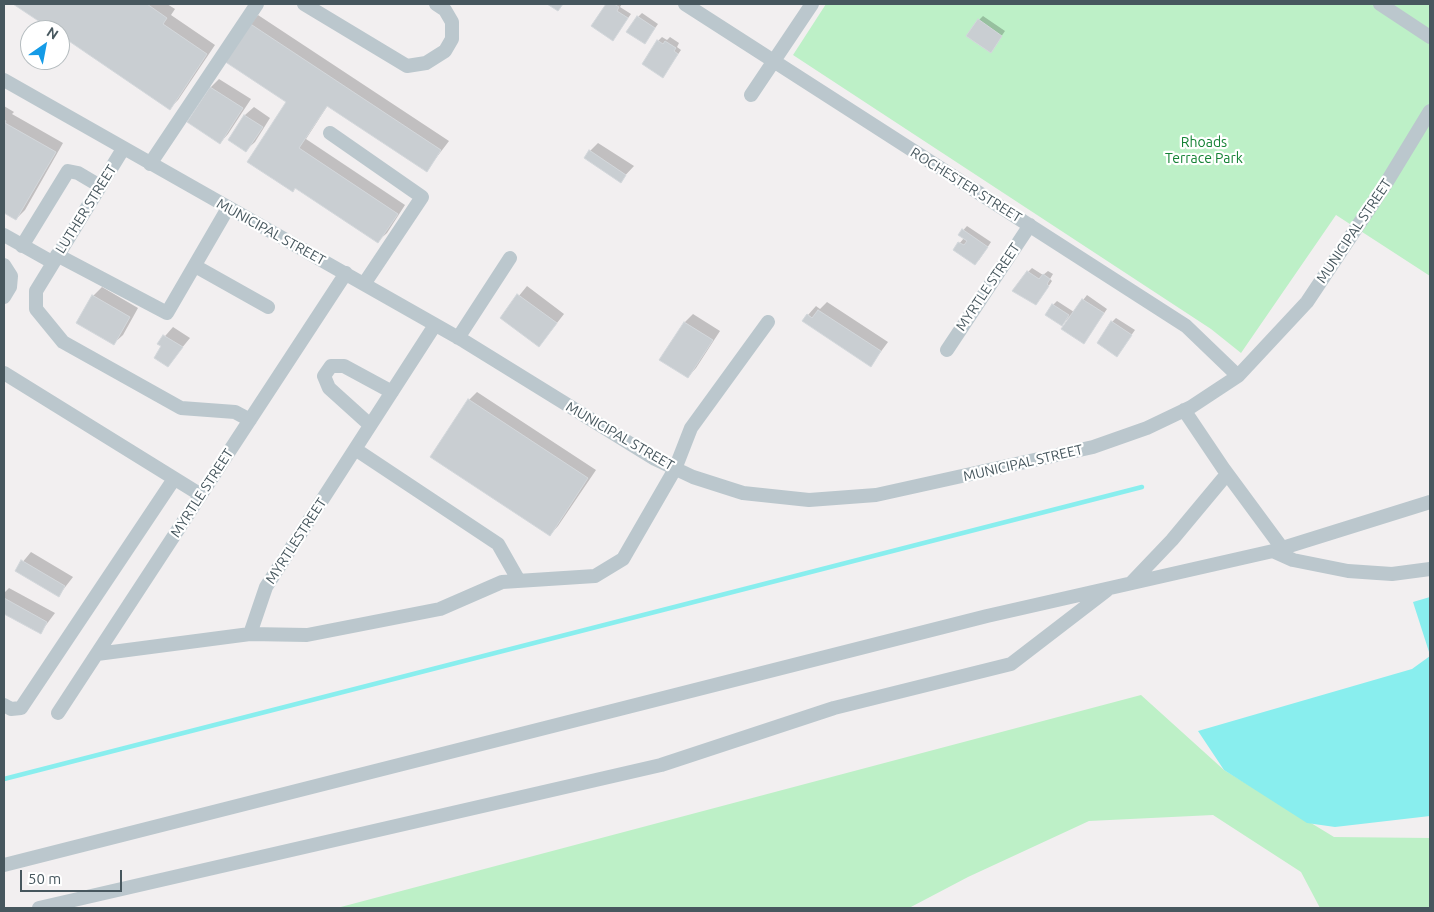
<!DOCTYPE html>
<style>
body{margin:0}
#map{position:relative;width:1434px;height:912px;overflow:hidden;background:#f2eff0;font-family:Ubuntu,sans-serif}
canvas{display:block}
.frame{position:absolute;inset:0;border:5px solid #47575e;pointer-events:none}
.north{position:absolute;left:20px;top:20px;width:50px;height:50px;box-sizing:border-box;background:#fff;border:1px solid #b5bcbf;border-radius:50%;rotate:33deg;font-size:14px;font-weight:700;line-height:20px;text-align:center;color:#47575e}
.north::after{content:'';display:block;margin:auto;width:18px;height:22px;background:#149be7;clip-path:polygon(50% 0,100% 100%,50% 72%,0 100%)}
.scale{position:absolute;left:20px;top:870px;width:102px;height:22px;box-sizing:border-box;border:2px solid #47575e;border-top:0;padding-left:6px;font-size:15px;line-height:18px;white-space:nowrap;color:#47575e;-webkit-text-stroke:4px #fff;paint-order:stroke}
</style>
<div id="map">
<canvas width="1434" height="912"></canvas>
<div class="frame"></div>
<div class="north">N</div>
<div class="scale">50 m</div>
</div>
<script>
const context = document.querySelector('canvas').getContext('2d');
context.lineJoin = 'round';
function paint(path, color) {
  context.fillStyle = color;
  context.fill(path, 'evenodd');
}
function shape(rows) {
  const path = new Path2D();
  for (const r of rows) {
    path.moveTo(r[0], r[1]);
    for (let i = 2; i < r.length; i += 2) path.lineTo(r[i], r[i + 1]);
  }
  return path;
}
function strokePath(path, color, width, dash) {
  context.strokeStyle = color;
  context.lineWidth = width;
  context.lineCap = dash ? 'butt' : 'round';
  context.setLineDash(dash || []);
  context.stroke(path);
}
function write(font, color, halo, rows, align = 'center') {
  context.font = font + ' Ubuntu,sans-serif';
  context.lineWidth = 4.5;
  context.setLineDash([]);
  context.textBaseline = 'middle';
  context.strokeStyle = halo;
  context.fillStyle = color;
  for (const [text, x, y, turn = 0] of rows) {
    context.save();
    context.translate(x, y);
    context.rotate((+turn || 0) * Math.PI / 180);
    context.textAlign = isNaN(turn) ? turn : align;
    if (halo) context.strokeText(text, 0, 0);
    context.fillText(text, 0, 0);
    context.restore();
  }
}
const green = shape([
 [826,4,1430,4,1430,276,1336,215,1241,353,1211,329,793,55],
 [1141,695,1224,770,1334,837,1430,838,1430,908,1320,908,1301,872,1213,815,1089,821,968,877,909,908,337,908]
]);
const water = shape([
 [1430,597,1430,655,1413,602],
 [1430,656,1430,816,1335,827,1307,823,1224,770,1198,731,1412,669]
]);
const shadow = shape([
 [16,4,167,4,175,9,171,15,215,45,178,100,170,108,60,34,60,30,54,30],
 [608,4,622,4,620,7,631,14,613,39,593,26],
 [642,13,658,24,648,38,638,17],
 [258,15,449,141,427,170,328,105,306,139,405,205,387,233,378,241,296,187,288,102,250,24],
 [983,16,1005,31,994,47,979,20],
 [662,37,667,40,670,37,679,43,677,47,681,50,663,76,658,41],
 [219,79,251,99,228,134,220,143,188,122,211,87],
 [4,106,14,112,12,114,63,143,25,210,16,219,4,212],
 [254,107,270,118,255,142,246,150,230,140,245,115],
 [598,143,634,166,620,181,590,151],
 [967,226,991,242,979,260,954,250,964,238,960,234],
 [1032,268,1043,275,1048,271,1053,274,1050,279,1052,281,1040,299,1028,272],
 [527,286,564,314,539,346,501,318],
 [102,287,138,308,123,335,114,343,93,296],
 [1087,295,1107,309,1087,338,1070,316,1062,325,1053,305,1057,301,1074,312],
 [827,302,888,342,871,365,808,315,816,306,820,309],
 [693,314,720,331,696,368,688,377,661,360,685,322],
 [1116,318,1135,330,1117,355,1112,322],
 [173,327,190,338,168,365,163,346,159,343],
 [477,392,596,470,558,526,550,535,469,400],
 [31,552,73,577,59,595,16,570],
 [9,588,55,613,40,633,4,612,4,593]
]);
const stream = shape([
 [4,779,1142,487]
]);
const building = shape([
 [13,4,147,4,167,18,163,24,207,54,170,110,60,35,60,30,52,30,13,4],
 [547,4,563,4,558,11,547,4],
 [606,4,614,4,619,7,617,11,628,18,613,41,591,26,606,4],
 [637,16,655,28,645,44,626,32,637,16],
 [978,19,1002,36,991,53,966,36,978,19],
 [249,23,441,150,427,172,327,106,299,148,398,214,378,243,295,188,293,192,247,162,286,102,224,61,249,23],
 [657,40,663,44,665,41,676,48,674,51,678,54,663,78,642,64,657,40],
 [210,87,243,108,220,144,187,122,210,87],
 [244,115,263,127,246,152,228,140,244,115],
 [4,120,6,121,5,123,56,152,16,220,4,213,4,120],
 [589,150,626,175,621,183,584,158,589,150],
 [962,229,988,247,975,265,953,250,958,242,964,245,967,241,958,235,962,229],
 [1027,271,1039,279,1043,274,1050,279,1047,284,1049,286,1036,305,1012,291,1027,271],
 [517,294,557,323,539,347,500,318,517,294],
 [92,295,130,317,114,345,76,323,92,295],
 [1082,299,1104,313,1084,344,1061,329,1082,299],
 [1052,304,1069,315,1062,326,1045,315,1052,304],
 [818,310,881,351,871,367,802,321,807,314,812,318,818,310],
 [1111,321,1132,335,1117,357,1097,343,1111,321],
 [684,322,713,340,688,378,659,360,684,322],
 [163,335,183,347,168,367,154,358,161,346,157,344,163,335],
 [468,399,588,478,550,536,430,457,468,399],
 [21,560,65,586,59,597,15,571,21,560],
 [4,598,47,622,41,634,4,614,4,598]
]);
const minor = shape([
 [304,4,407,66,426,63,445,51,452,39,452,22,445,10,436,4],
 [685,4,1186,326,1238,376],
 [1380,4,1430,37],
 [4,80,464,341,655,459,693,477,743,493,809,500,876,495,1093,447,1147,428,1191,407,1238,376,1307,302,1385,185,1430,111],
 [751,95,812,4],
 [330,133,422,197,364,284],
 [123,149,36,291,36,309,63,342,181,408,235,412,250,420],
 [150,164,257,4],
 [4,235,52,262],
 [22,246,68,171,78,173,100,186],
 [57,255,167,313,228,208],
 [4,265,11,276,10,287,4,297],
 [195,266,268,307],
 [458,338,510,258],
 [947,350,1030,225],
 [4,373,201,495],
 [1184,410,1223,468,1282,548],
 [370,425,329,388,324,376,331,366,344,366,392,392],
 [355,449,498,544,519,581],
 [1273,551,1293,560,1348,571,1392,574,1430,569],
 [1132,582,1172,540,1227,474],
 [250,634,266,587,435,325],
 [97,654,250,634,307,635,440,609,502,582,595,576,623,559,675,469,691,428,768,322],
 [4,705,11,709,21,708,174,479],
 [58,713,346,273],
 [4,865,987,616,1273,551,1430,502],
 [39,908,661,765,834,708,1011,664,1106,591]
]);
const parkNames = [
 ["Rhoads",1204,142],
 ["Terrace Park",1204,158]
];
const streetNames = [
 ["ROCHESTER STREET",966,185,32],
 ["LUTHER STREET",86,209,-58],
 ["MUNICIPAL STREET",1354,231,-56],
 ["MUNICIPAL STREET",271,232,29],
 ["MYRTLE STREET",988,287,-56],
 ["MUNICIPAL STREET",620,436,30],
 ["MUNICIPAL STREET",1023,463,-13],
 ["MYRTLE STREET",202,493,-57],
 ["MYRTLESTREET",296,541,-57]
];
paint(green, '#bdf0c7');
paint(water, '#89eeee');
paint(shadow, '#0003');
strokePath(stream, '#89eeee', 4.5);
paint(building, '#c9ced2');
strokePath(building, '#d3d7db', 1);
strokePath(minor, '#bbc7cd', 14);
write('14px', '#158235', '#fff', parkNames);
write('14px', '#47575e', '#fff', streetNames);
</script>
